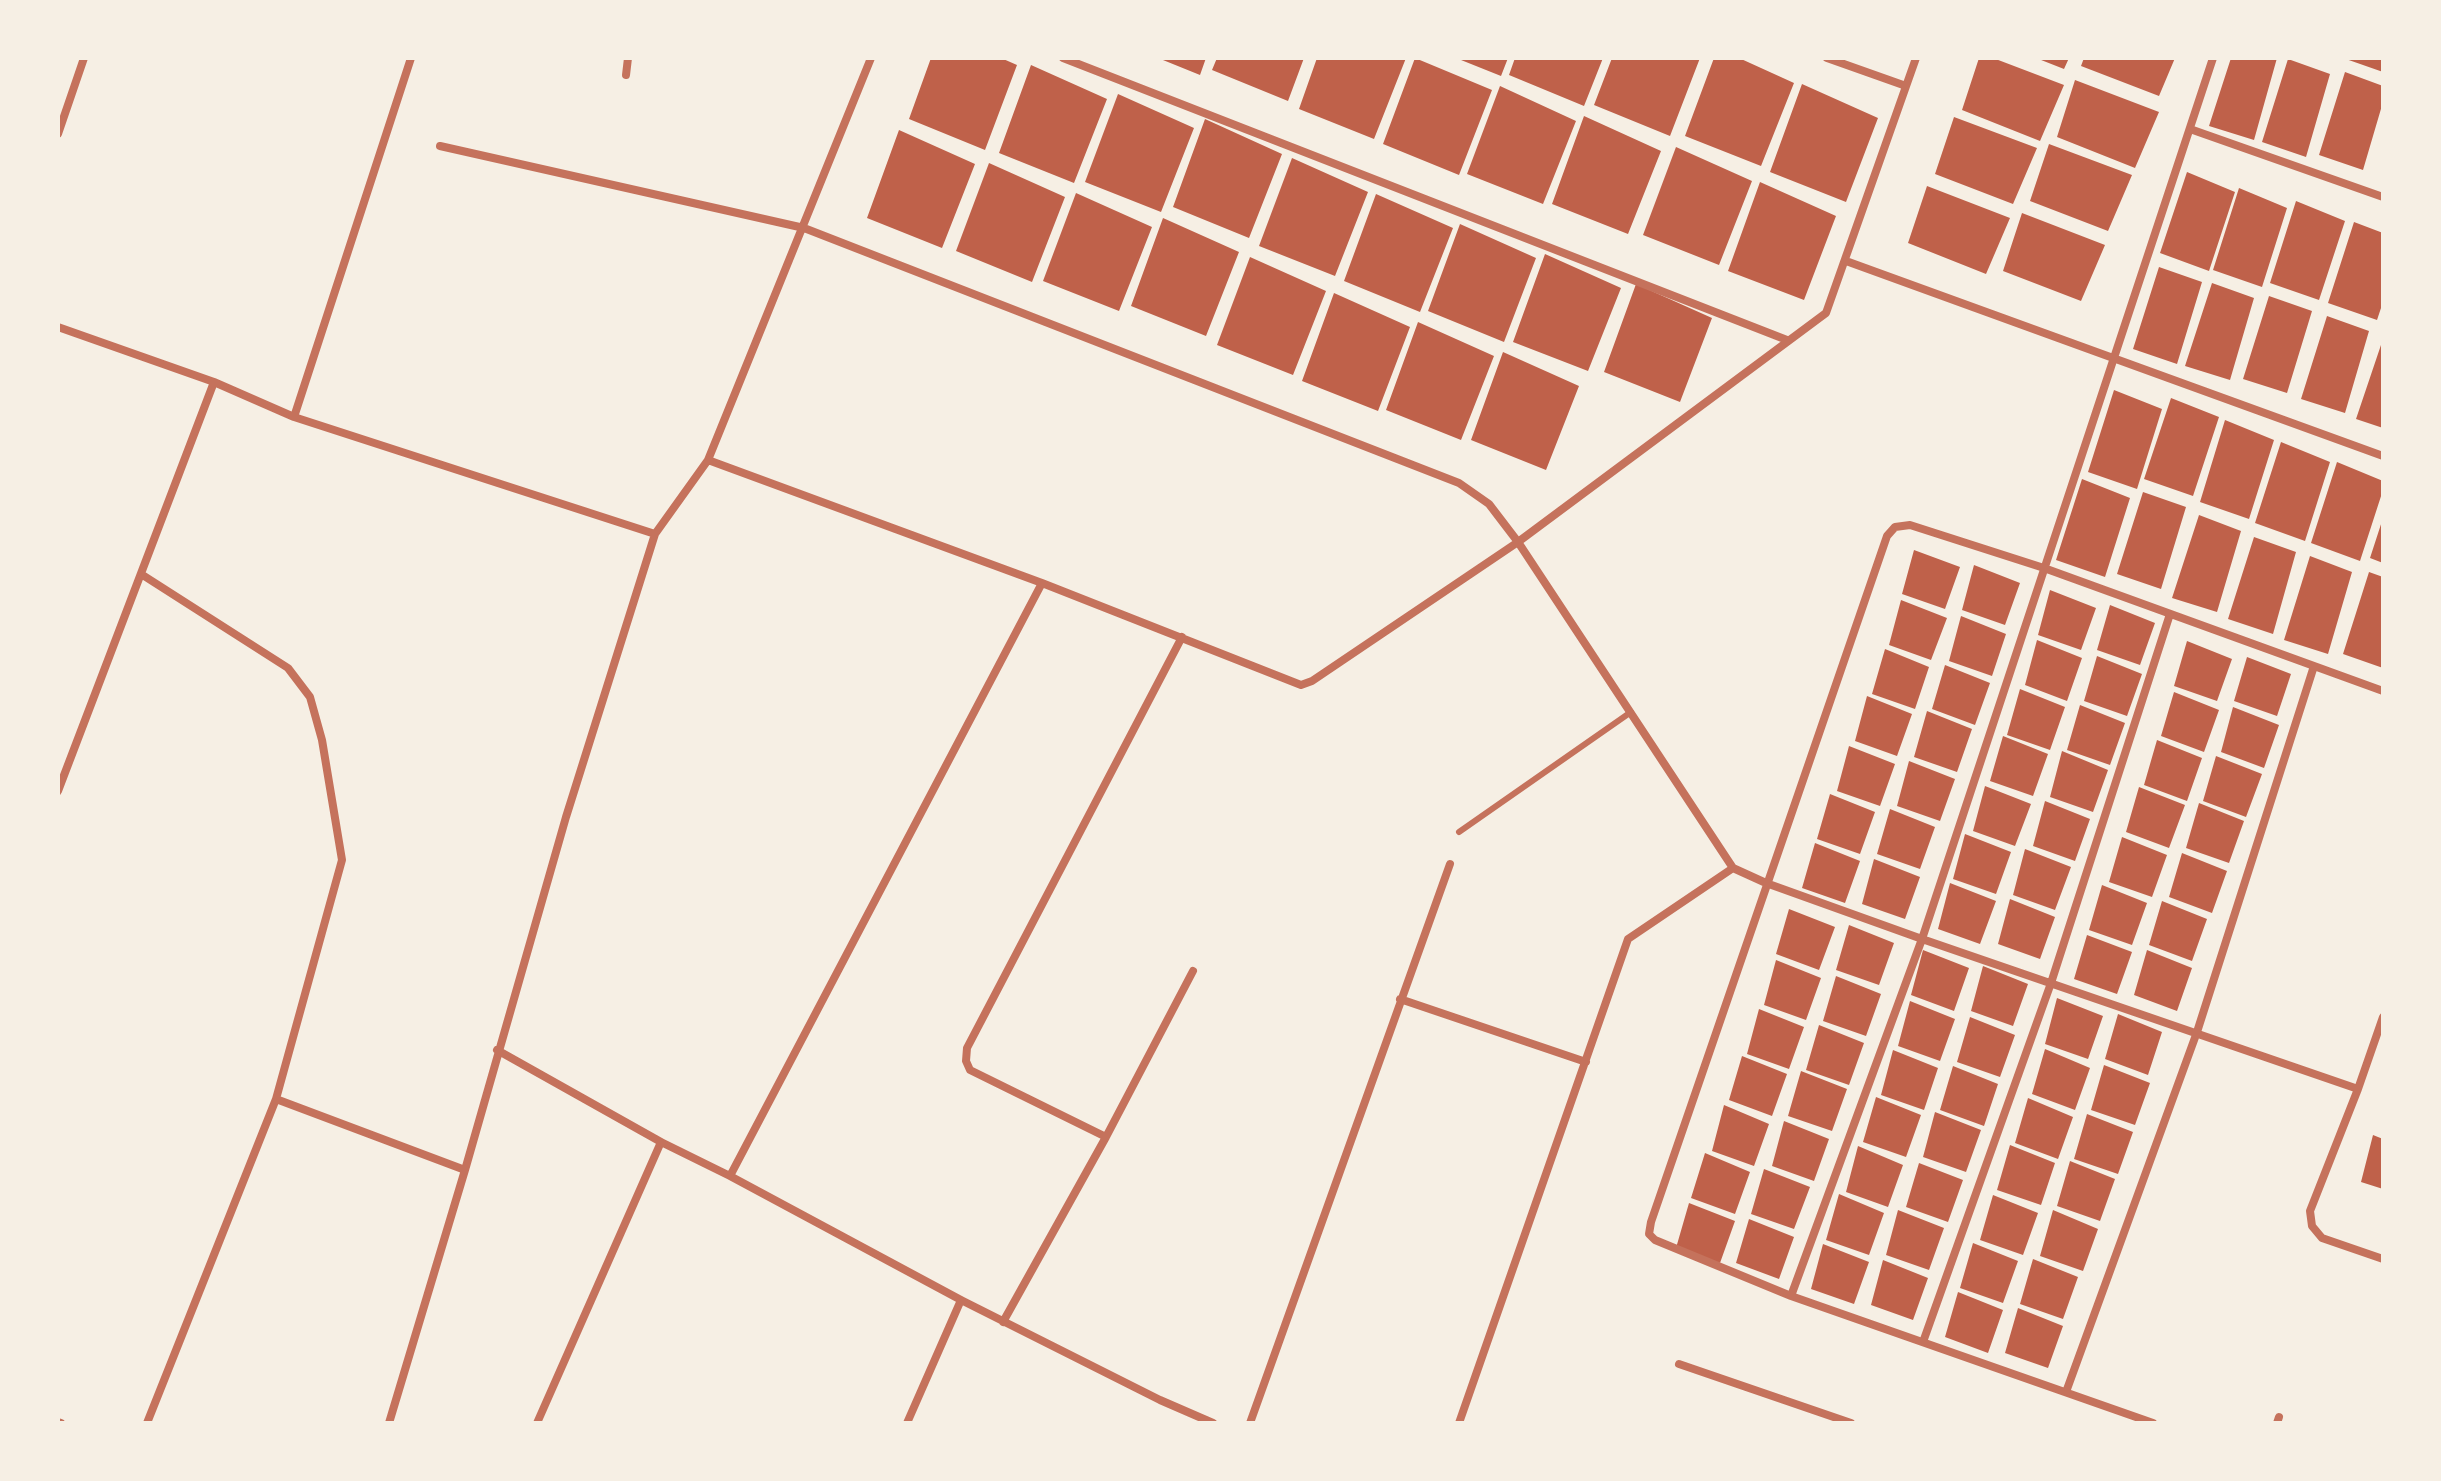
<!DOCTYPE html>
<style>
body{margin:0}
#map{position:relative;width:2441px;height:1481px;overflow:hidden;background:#f6efe4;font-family:Mulish,sans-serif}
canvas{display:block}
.frame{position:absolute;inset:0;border:60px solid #f6efe4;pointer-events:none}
</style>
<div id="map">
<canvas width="2441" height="1481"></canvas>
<div class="frame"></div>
</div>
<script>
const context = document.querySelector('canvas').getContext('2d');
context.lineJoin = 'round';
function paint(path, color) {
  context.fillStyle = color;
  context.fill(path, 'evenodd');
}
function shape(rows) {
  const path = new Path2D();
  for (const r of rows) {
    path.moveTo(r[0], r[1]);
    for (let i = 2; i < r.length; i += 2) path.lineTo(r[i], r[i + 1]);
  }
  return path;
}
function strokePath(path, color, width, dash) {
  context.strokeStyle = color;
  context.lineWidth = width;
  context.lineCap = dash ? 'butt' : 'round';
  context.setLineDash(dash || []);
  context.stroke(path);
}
const building = shape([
 [931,58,1001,58,1017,65,985,150,909,119],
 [1158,58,1206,58,1200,75],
 [1217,58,1304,58,1288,101,1212,70],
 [1317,58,1406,58,1374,139,1299,109],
 [1415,58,1492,90,1459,175,1383,144],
 [1456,58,1508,58,1501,76],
 [1515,58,1603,58,1584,106,1509,75],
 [1612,58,1700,58,1670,136,1594,105],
 [1714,58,1739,58,1794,83,1761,166,1685,136],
 [1979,58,1993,58,2064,85,2040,141,1962,110],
 [2036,58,2069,58,2064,69],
 [2084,58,2175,58,2159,96,2081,66],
 [2231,58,2277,58,2254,140,2209,126],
 [2343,58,2383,58,2383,72],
 [2288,59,2330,74,2306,157,2262,142],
 [1031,65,1107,99,1074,183,999,153],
 [2345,72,2383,86,2383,102,2363,170,2319,155],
 [2075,80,2159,112,2135,168,2057,137],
 [1802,84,1878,118,1846,202,1770,172],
 [1500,86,1576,121,1543,204,1467,174],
 [1118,94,1194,128,1161,212,1085,182],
 [1584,116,1661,151,1628,234,1552,204],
 [1954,117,2037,148,2013,204,1935,174],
 [1205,119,1282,154,1249,238,1173,207],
 [899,130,975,164,942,248,867,218],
 [2049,144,2132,175,2108,231,2030,201],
 [1676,147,1752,181,1719,265,1643,235],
 [1292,158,1368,192,1335,276,1259,246],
 [989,163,1065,197,1032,282,956,251],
 [2187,172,2235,192,2209,271,2160,253],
 [1760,182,1836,216,1804,300,1728,271],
 [1927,186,2010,218,1986,274,1908,243],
 [2239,188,2287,208,2262,287,2213,270],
 [1076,193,1152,227,1119,311,1043,281],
 [1376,194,1453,228,1420,312,1344,281],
 [2296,201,2345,221,2319,300,2270,283],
 [2022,213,2105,245,2081,301,2003,271],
 [1163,218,1239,252,1206,336,1131,306],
 [2354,222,2383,233,2383,302,2377,320,2328,303],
 [1460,224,1536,258,1504,342,1428,311],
 [1545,254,1621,288,1588,371,1513,342],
 [1250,257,1326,291,1293,375,1217,345],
 [2159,267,2202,282,2177,364,2133,349],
 [2212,283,2254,298,2230,380,2185,366],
 [1636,284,1712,318,1680,402,1604,372],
 [1334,293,1410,327,1378,411,1302,381],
 [2269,296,2312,311,2287,393,2243,379],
 [2327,316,2369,331,2345,413,2301,399],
 [1418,322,1494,356,1461,440,1386,410],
 [2383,339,2383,428,2356,419],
 [1503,352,1579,386,1546,470,1471,440],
 [2114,390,2162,409,2137,489,2088,472],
 [2171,398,2219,417,2193,496,2144,479],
 [2225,420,2274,440,2249,519,2200,502],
 [2281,442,2330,462,2305,541,2255,523],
 [2337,462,2383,481,2383,490,2360,561,2311,543],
 [2082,479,2130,498,2105,577,2056,560],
 [2143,492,2186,507,2161,589,2117,574],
 [2199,515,2241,531,2217,612,2172,598],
 [2383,518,2383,563,2370,558],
 [2254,537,2296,552,2273,634,2228,619],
 [1914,550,1960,567,1945,609,1902,594],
 [2310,556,2352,572,2328,654,2284,640],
 [1974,565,2020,583,2005,625,1962,610],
 [2369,572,2383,577,2383,668,2343,654],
 [2050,590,2096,608,2081,650,2038,635],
 [1901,600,1947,618,1931,660,1889,645],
 [2110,605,2155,623,2140,665,2097,650],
 [1961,616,2006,634,1992,676,1949,661],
 [2037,640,2082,658,2067,701,2025,685],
 [2187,641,2232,659,2217,701,2174,686],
 [1885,649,1929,667,1915,709,1872,694],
 [2097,656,2142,674,2127,716,2084,701],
 [2247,657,2291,674,2277,716,2234,701],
 [1945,665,1990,683,1975,725,1932,709],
 [2020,689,2065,707,2050,750,2007,735],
 [2174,692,2219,710,2204,752,2161,736],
 [1867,696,1912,714,1897,756,1855,741],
 [2080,705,2125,723,2110,765,2067,750],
 [2233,707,2279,725,2264,768,2221,752],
 [1927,711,1972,729,1957,772,1914,757],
 [2003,736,2048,754,2033,796,1990,781],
 [2157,740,2202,758,2187,801,2144,785],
 [1849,746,1895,764,1880,806,1837,791],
 [2062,751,2108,770,2093,812,2050,797],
 [2216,756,2262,774,2246,817,2203,801],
 [1909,761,1955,779,1940,821,1897,806],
 [1985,786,2031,804,2015,846,1973,831],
 [2139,787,2185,805,2169,848,2126,832],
 [1830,794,1875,812,1860,854,1817,839],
 [2045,801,2090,819,2075,861,2033,846],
 [2199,803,2244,821,2229,863,2186,848],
 [1890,809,1935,827,1920,869,1877,854],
 [1965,834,2011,852,1996,894,1953,879],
 [2122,837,2167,855,2152,897,2109,882],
 [1815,843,1860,861,1845,903,1802,888],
 [2025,849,2071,867,2055,910,2013,895],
 [2182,853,2227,871,2212,913,2169,897],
 [1874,859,1920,877,1905,919,1862,904],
 [1950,883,1996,901,1980,944,1938,929],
 [2102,885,2147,903,2132,945,2089,930],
 [2010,899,2055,917,2040,959,1998,944],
 [2162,901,2207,919,2192,961,2149,945],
 [1789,909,1835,927,1819,970,1776,954],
 [1849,925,1894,943,1879,985,1836,970],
 [2087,935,2132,952,2117,994,2074,979],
 [1923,950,1969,968,1954,1011,1911,995],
 [2147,950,2192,968,2177,1011,2134,995],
 [1776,960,1821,978,1806,1020,1764,1005],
 [1983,966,2028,984,2013,1026,1971,1011],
 [1836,976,1881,994,1866,1036,1823,1021],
 [2057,998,2103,1016,2088,1059,2045,1044],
 [1910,1001,1955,1019,1940,1061,1898,1046],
 [1759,1009,1804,1027,1789,1069,1747,1054],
 [2118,1014,2162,1032,2148,1075,2105,1059],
 [1970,1017,2015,1035,2000,1077,1957,1062],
 [1819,1025,1864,1043,1849,1085,1806,1070],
 [2045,1049,2090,1068,2075,1110,2032,1094],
 [1893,1050,1938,1068,1924,1110,1881,1095],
 [1742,1056,1787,1074,1772,1116,1729,1100],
 [2104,1065,2150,1083,2135,1125,2091,1110],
 [1953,1066,1998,1084,1984,1126,1940,1110],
 [1801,1071,1847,1089,1832,1131,1788,1116],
 [1876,1097,1921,1115,1906,1157,1863,1142],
 [2028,1098,2073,1117,2058,1159,2015,1143],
 [1724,1105,1769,1124,1754,1166,1712,1151],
 [1935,1112,1981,1130,1966,1172,1923,1157],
 [2087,1114,2133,1132,2118,1174,2074,1159],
 [1784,1121,1829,1139,1814,1181,1772,1166],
 [2373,1135,2383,1139,2383,1189,2361,1182],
 [2010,1145,2055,1163,2041,1205,1997,1190],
 [1858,1146,1903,1165,1888,1207,1846,1192],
 [1705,1153,1750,1172,1735,1214,1691,1198],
 [2070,1161,2115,1179,2100,1221,2057,1206],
 [1919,1163,1963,1180,1948,1222,1906,1207],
 [1764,1169,1810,1187,1794,1229,1751,1214],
 [1839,1194,1884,1213,1869,1255,1826,1240],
 [1993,1195,2038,1213,2023,1255,1980,1240],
 [1689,1203,1735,1221,1720,1263,1676,1248],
 [1898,1210,1944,1228,1929,1270,1886,1255],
 [2053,1210,2098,1229,2083,1271,2040,1256],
 [1749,1219,1794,1237,1779,1279,1736,1263],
 [1973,1243,2018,1261,2003,1303,1960,1288],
 [1823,1244,1869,1262,1854,1304,1811,1289],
 [2033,1259,2078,1277,2063,1319,2020,1304],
 [1883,1260,1928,1278,1913,1320,1871,1305],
 [1958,1292,2003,1310,1988,1353,1945,1337],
 [2018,1308,2063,1326,2048,1368,2005,1353]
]);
const service = shape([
 [1459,832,1631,712]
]);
const minor = shape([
 [1063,58,1787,340],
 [1827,58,1906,86],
 [626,75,628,58],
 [2190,129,2383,197],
 [58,134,84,58],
 [440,146,804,228,1459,483,1489,504,1518,542,1733,868,1766,883,1922,939,2358,1089],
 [1846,261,2383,456],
 [58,327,214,382,294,417,655,534],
 [294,417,411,58],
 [708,460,1042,583,1301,685,1312,681,1518,542,1826,313,1916,58],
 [141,574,288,668,310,697,322,740,342,860,276,1099,147,1423],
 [58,791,214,382],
 [1400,999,1586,1062],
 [2383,1017,2358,1089,2310,1211,2312,1226,2322,1238,2383,1259],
 [497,1050,661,1142,730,1176,961,1300,1160,1400,1213,1423],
 [276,1099,465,1170],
 [1106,1137,970,1070,966,1061,967,1048,1182,637],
 [730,1176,1042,583],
 [1791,1296,1922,939,2213,58],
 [1003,1322,1106,1137,1193,971],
 [1923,1342,2051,983,2170,614],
 [1679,1364,1851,1423],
 [2066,1392,2197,1032,2314,666],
 [58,1422,61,1423],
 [389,1423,465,1170,566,817,655,534,708,460,871,58],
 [537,1423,661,1142],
 [907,1423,961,1300],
 [1250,1423,1450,864],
 [1459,1423,1628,939,1733,868],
 [2153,1423,1791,1296,1655,1240,1649,1234,1651,1222,1887,536,1895,527,1910,525,2044,568,2383,691],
 [2277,1423,2279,1417]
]);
paint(building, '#bf614a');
strokePath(service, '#c5725c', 6);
strokePath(minor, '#c5725c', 8);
</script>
